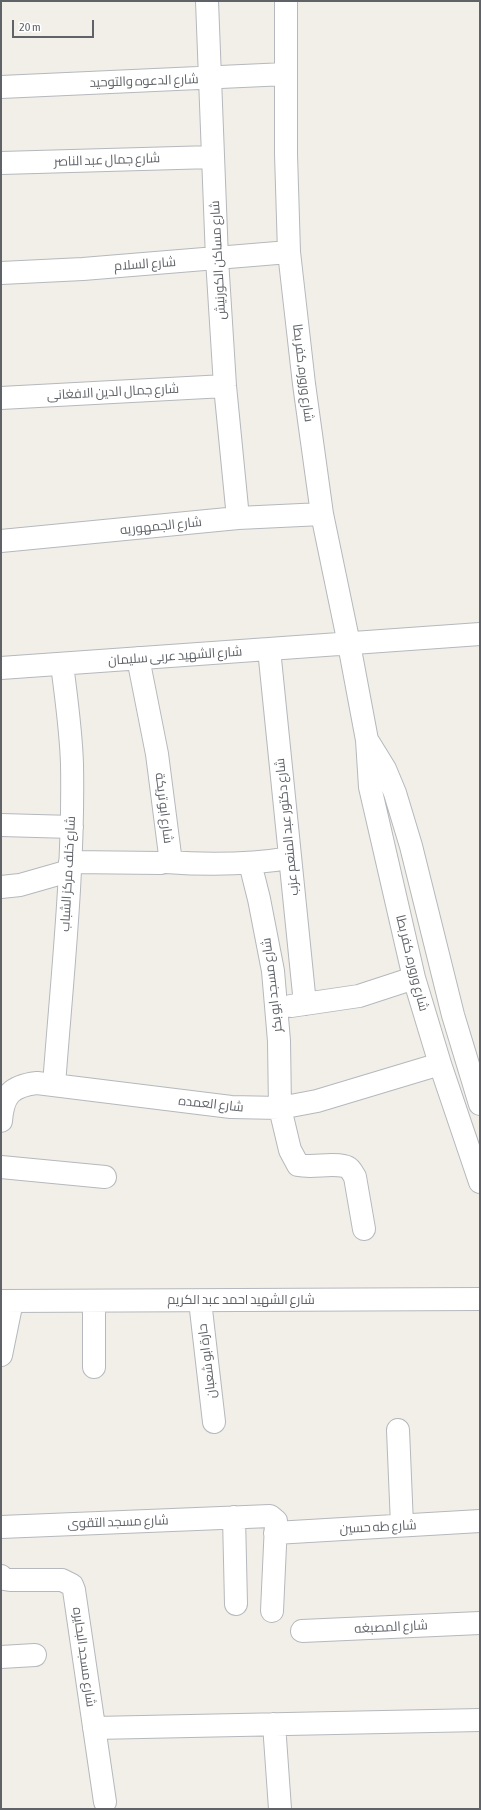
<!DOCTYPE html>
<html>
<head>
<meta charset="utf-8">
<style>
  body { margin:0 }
  #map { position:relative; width:481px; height:1810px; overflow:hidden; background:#f1efe8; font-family:"Asap Condensed",sans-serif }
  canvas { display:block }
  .frame { position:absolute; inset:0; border:2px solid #5f6368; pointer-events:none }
  .scale { position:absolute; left:12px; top:20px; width:82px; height:18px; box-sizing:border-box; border:2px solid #5f6368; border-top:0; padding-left:5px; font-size:12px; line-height:14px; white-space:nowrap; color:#5f6368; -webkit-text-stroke:3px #fff; paint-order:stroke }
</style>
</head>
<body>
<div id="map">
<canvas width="481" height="1810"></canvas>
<div class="frame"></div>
<div class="scale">20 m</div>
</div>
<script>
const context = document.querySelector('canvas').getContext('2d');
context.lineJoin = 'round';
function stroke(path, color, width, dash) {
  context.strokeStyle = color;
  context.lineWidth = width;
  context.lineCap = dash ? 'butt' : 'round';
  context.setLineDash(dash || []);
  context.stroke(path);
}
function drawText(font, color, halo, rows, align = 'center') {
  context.font = font + ' "Asap Condensed",Cairo,sans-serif';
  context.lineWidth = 3;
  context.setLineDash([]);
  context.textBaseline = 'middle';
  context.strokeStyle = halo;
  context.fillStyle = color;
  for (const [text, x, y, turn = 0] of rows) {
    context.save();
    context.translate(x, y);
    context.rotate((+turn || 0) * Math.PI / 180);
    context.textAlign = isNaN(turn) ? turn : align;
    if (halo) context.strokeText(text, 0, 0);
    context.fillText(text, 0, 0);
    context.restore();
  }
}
const minor = new Path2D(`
  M207 1 217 259 225 386 238 518
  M286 1V154L289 252 304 384 322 514 349 644 367 740 370 787 414 978 440 1064 480 1182
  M1 87 286 74
  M1 163 213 157
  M1 273 83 269 289 252
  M1 398 225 386
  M1 541 238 518 322 514
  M269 649 305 1004
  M1 668 480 634
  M369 743 385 769 395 793 411 846 453 1015 480 1104
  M1 825 72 827
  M70 862 161 863 168 859 170 855 157 754 138 658
  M166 862C207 865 248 865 290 858
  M250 863 259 899 273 971 279 1041 280 1108 290 1150 298 1165C313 1168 329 1163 344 1166 350 1167 352 1172 355 1177L364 1229
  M1 887 20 885 69 871
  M291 1006 359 996 414 978
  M54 1085C62 978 74 871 72 764 71 730 66 697 62 664
  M1 1121C3 1095 11 1086 37 1083L231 1107 280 1108 317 1101 440 1064
  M1 1167 105 1177
  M1 1301 480 1299
  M200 1301 214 1422
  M1 1355 12 1301
  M94 1367V1301
  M398 1430 402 1525
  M234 1517 236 1604
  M1 1527 270 1516 276 1521V1524L272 1611
  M275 1533 480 1521
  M1 1576 4 1579 10 1580H62L72 1585 74 1590 105 1802
  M302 1631 480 1623
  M1 1657 35 1655
  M274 1724 280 1809
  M94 1728 480 1720`);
const streetNames = [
  ["شارع الدعوه والتوحيد",144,81,-2],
  ["شارع جمال عبد الناصر",107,160,-2],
  ["شارع مساكن الكورنيش",218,260,-93],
  ["شارع السلام",145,264,-4],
  ["شارع وروره, كفر بطا",303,373,83],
  ["شارع جمال الدين الافغانى",113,392,-3],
  ["شارع الجمهوريه",161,526,-6],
  ["شارع الشهيد عربى سليمان",175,656,-4],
  ["شارع ابو تريكة",164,808,83],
  ["شارع دكتور عبد المنعم عزب",287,827,-96],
  ["شارع خلف مركز الشباب",68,874,-87],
  ["شارع وروره, كفر بطا",412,963,76],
  ["شارع مسجد ابو بكر",272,985,-97],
  ["شارع العمده",211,1104,6],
  ["شارع الشهيد احمد عبد الكريم",241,1300],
  ["حارة ابو شعبان",207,1361,-97],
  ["شارع مسجد التقوى",118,1522,-2],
  ["شارع طه حسين",378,1527,-3],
  ["شارع المصبغه",391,1627,-3],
  ["شارع مسجد البحايره",84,1657,82]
];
stroke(minor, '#b5b8bc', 24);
stroke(minor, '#fff', 22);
drawText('13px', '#5f6368', '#fff', streetNames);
</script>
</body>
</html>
